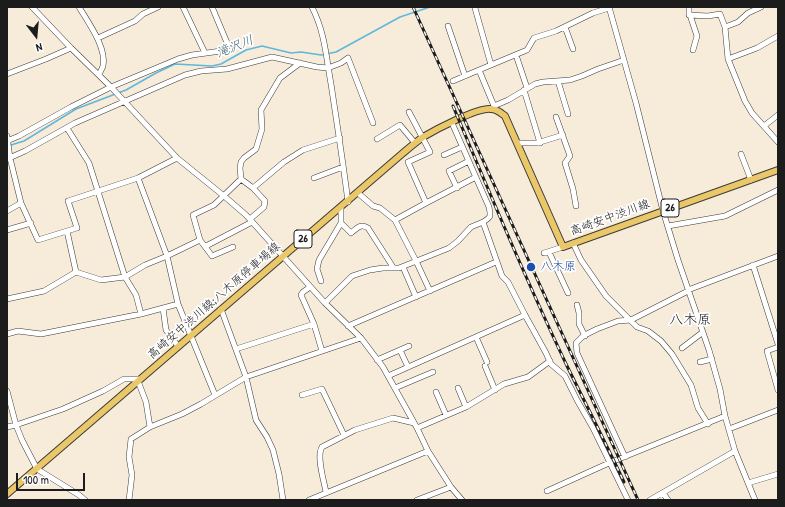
<!DOCTYPE html>
<html>
<head>
<meta charset="utf-8">
<style>
  body { margin:0 }
  #map { position:relative; width:785px; height:507px; overflow:hidden; background:#f7ebd9; font-family:"Patrick Hand",sans-serif }
  canvas { display:block }
  .frame { position:absolute; inset:0; border:8px solid #1c1c1c; pointer-events:none }
  .north { position:absolute; left:16px; top:16px; width:40px; height:40px; -webkit-text-stroke:3px #fff; paint-order:stroke; rotate:164deg; font-size:11px; font-weight:700; line-height:16px; text-align:center; color:#1c1c1c }
  .north::after { content:''; display:block; margin:auto; width:14px; height:18px; background:#1c1c1c; clip-path:polygon(50% 0,100% 100%,50% 72%,0 100%) }
  .scale { position:absolute; left:16px; top:473px; width:69px; height:18px; box-sizing:border-box; border:2px solid #1c1c1c; border-top:0; padding-left:5px; font-size:12px; line-height:14px; white-space:nowrap; color:#1c1c1c; -webkit-text-stroke:3px #fff; paint-order:stroke }
</style>
</head>
<body>
<div id="map">
<canvas width="785" height="507"></canvas>
<div class="frame"></div>
<div class="north">N</div>
<div class="scale">100 m</div>
</div>
<script>
const context = document.querySelector('canvas').getContext('2d');
context.lineJoin = 'round';
function stroke(path, color, width, dash) {
  context.strokeStyle = color;
  context.lineWidth = width;
  context.lineCap = dash ? 'butt' : 'round';
  context.setLineDash(dash || []);
  context.stroke(path);
}
function drawText(font, color, halo, rows, align = 'center') {
  context.font = font + ' "Patrick Hand","Klee One",sans-serif';
  context.lineWidth = 3.5;
  context.setLineDash([]);
  context.textBaseline = 'middle';
  context.strokeStyle = halo;
  context.fillStyle = color;
  for (const [text, x, y, turn = 0] of rows) {
    context.save();
    context.translate(x, y);
    context.rotate((+turn || 0) * Math.PI / 180);
    context.textAlign = isNaN(turn) ? turn : align;
    if (halo) context.strokeText(text, 0, 0);
    context.fillText(text, 0, 0);
    context.restore();
  }
}
const stream = new Path2D(`
  M11 145 24 141 76 109 126 90 156 73 175 64 212 66 221 64 246 50 262 46 291 53 301 52 321 55 336 52 400 17 430 7`);
const minor = new Path2D(`
  M32 7 71 48 111 87 177 158 224 196 246 215 325 303 361 338 383 367 417 428 428 451 451 487 462 500
  M79 7C88 22 107 48 103 66 102 69 100 72 99 75
  M183 7 205 53
  M312 7C325 33 326 56 331 84 337 123 343 162 348 202
  M609 7 636 103 663 211 678 260 709 350 720 389 725 416 735 451 755 500
  M689 7V15L708 16 720 14 725 27 728 59 745 101 752 113 778 142
  M475 8 491 65
  M690 15 697 36 693 50
  M448 26 465 76
  M565 27 573 49
  M725 27 738 22 748 13 761 7
  M98 38 135 21 143 14 158 7
  M516 55 527 88
  M728 59 757 48 778 36
  M7 74 46 59 71 48
  M453 81 479 70
  M558 81 568 114
  M524 90 540 143
  M494 106 479 70 527 50 534 38 556 31 593 13 609 8
  M494 108V106L508 100 535 84 543 82 570 80 582 76 598 69 624 60
  M409 112 430 152 408 162 426 203 476 177
  M556 117 570 156 565 163 573 189 576 206
  M452 123 489 207C491 217 491 217 483 222L502 276 508 282 525 315 546 353 551 364 565 376 577 400 593 428 628 500
  M764 126 778 115
  M67 128 89 163 118 255 125 277 136 295 141 314
  M7 136 10 158 21 203 38 240 67 231 76 272 101 280 125 277 145 265 167 256 200 240
  M377 139 400 125 415 143
  M7 141 19 136 71 107 111 87 178 59 192 55 221 51 226 49 228 45 212 7
  M517 143H537L563 135
  M741 154 751 180
  M444 155 462 147
  M7 159 25 151 75 123 185 75 201 71 227 69 272 57 317 67 328 68 341 63 348 58 373 123
  M138 178 167 256 178 304
  M314 178 343 167
  M241 179 253 188 284 162 303 150 340 138
  M457 188 449 171 469 161
  M358 193 373 206 380 208 395 220 416 261 430 291
  M341 207V223L351 233C357 228 361 223 368 228L393 267
  M7 211 21 203
  M250 219 264 207 265 201 253 188
  M395 220 426 203
  M668 226 725 216 778 190
  M7 230 31 223
  M67 231 77 228 68 201 138 178 177 158
  M573 243 581 260 606 296 637 327 648 331 661 341 672 354 691 385 698 408 708 424
  M206 246 252 222
  M233 247 212 256 200 240 193 215 214 205 241 179 240 168 241 162 244 158 256 149 262 129 261 110 280 78 300 63
  M549 252 568 293
  M544 253 563 247
  M753 265 778 344
  M403 267 416 297
  M321 281 317 269 319 260 341 223
  M310 287 303 292 301 295 314 324 322 351
  M688 290 778 256
  M7 299 44 291 76 272
  M325 303 352 276 370 270 383 268H399L449 248 458 241 471 227 483 222
  M577 305 579 313V324L585 336
  M163 308 166 330 178 346
  M221 309 246 377 256 420 267 437 273 450 279 474 283 500
  M348 326 496 262
  M7 334 18 331 41 334 141 314 178 304 215 395
  M476 337 487 362
  M778 347 767 351 778 390
  M682 348 703 332
  M236 349 314 324
  M400 350 408 367
  M377 360 409 346
  M700 362 712 359
  M485 366 495 390
  M388 376 525 315
  M395 388 433 372
  M458 388 466 407
  M7 391 16 425 22 440 37 469 79 495 85 500
  M436 392 446 415
  M302 395 322 389 344 435
  M7 427 16 425 63 409 103 391 124 379H138V381L146 402 150 427
  M417 428 466 407 504 384 528 377 550 361
  M729 429 778 410
  M625 457 577 353 576 343 583 336 597 329 618 321 631 320 688 291
  M748 483 778 474
  M547 491 609 463 725 416
  M326 492C324 481 316 456 322 447L355 430 393 418 414 423
  M663 493 668 500
  M129 500 132 475 129 457 131 439 150 427 182 414 201 404 246 377 361 338
  M309 500 428 451
  M417 500 451 487
  M650 500 735 451`);
const major = new Path2D(`
  M7 494 403 153C409 148 416 142 423 137 435 130 478 107 491 109 497 109 501 113 505 116L563 247 778 170`);
const rail = new Path2D(`
  M413 7 638 500
  M453 106C490 194 527 282 568 368 587 406 606 444 624 482`);
const markers = [
  [531,267,5,"#1a4fb4"]
];
const shields = [
  [670,208,18],
  [303,239,18]
];
const shieldNames = [
  ["26",670,208],
  ["26",303,239]
];
const streetNames = [
  ["高崎安中渋川線",610,218,-20],
  ["高崎安中渋川線;八木原停車場線",214,301,-41]
];
const transitNames = [
  ["八木原",540,267]
];
const waterNames = [
  ["滝沢川",235,47,-22]
];
const quarterNames = [
  ["八木原",690,320]
];
stroke(stream, '#5fb8dc', 1.5);
stroke(minor, '#3d3b38', 6);
stroke(major, '#3d3b38', 8);
stroke(minor, '#fff', 5);
stroke(major, '#eac769', 6);
stroke(rail, '#1c1c1c', 3);
stroke(rail, '#fff', 1.5, [4.5]);
for (const [x, y, r, color] of markers) {
  const dot = new Path2D();
  dot.arc(x, y, r, 0, 2 * Math.PI);
  context.fillStyle = color;
  context.fill(dot);
  stroke(dot, '#fff', 1.5);
}
for (const [x, y, w] of shields) {
  const box = new Path2D();
  box.roundRect(x - w / 2, y - 9, w, 18, 3);
  context.fillStyle = '#fff';
  context.fill(box);
  stroke(box, '#1c1c1c', 1);
}
drawText('bold 11px', '#1c1c1c', null, shieldNames);
drawText('12px', '#1c1c1c', '#fff', streetNames);
drawText('12px', '#164399', '#fff', transitNames, 'left');
drawText('italic 13px', '#3a6272', '#fff', waterNames);
drawText('14px', '#1c1c1c', '#fff', quarterNames);
</script>
</body>
</html>
